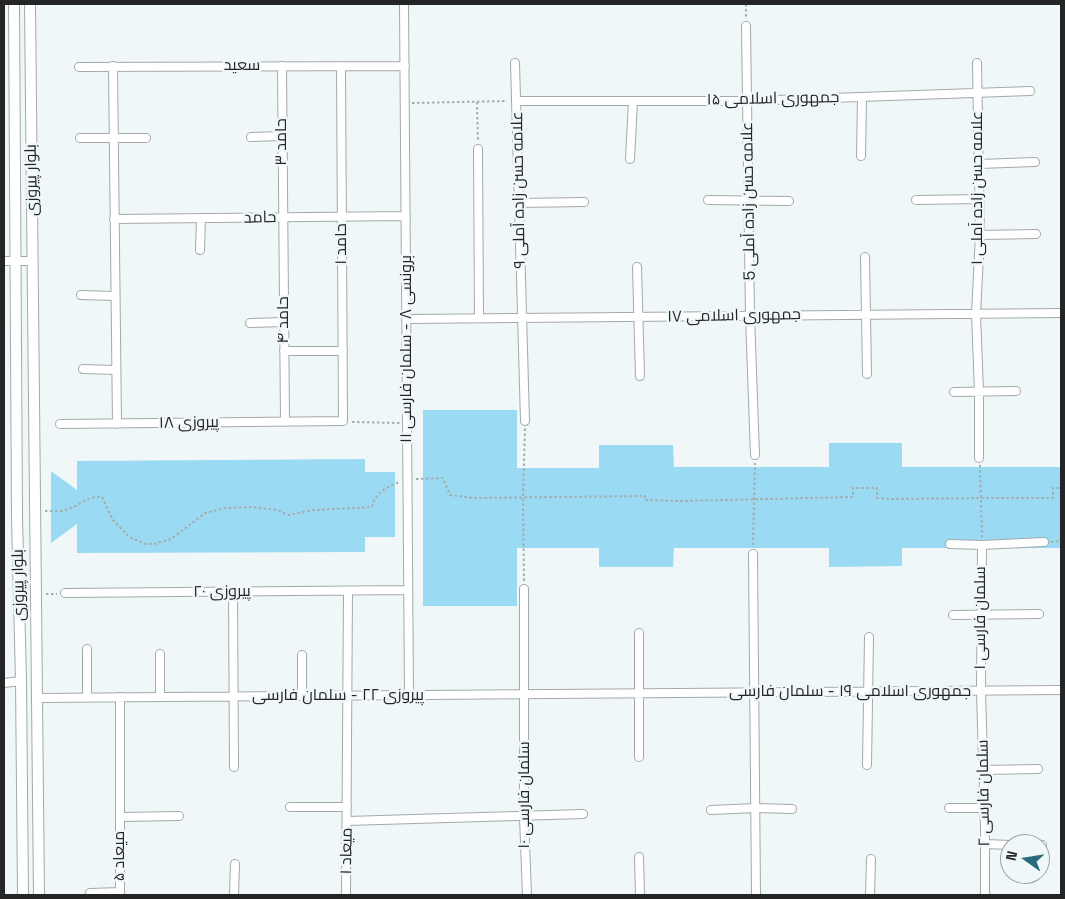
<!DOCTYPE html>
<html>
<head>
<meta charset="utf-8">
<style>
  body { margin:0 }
  #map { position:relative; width:1065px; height:899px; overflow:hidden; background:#f0f7f9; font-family:"Space Grotesk",sans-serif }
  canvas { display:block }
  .frame { position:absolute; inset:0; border:5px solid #232526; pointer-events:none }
  .north { position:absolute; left:1000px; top:834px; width:50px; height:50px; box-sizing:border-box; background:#f0f7f9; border:1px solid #9ea3a5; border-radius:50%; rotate:283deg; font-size:14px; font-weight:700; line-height:20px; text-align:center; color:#232526 }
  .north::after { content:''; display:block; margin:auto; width:18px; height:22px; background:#2b697f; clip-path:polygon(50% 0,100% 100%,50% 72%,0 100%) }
</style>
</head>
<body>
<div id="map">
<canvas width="1065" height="899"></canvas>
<div class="frame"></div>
<div class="north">N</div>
</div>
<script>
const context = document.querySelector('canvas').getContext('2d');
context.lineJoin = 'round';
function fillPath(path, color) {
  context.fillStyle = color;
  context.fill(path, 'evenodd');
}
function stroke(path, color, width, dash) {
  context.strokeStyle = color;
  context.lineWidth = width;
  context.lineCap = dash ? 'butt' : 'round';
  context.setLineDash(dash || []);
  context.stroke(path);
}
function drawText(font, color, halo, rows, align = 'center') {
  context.font = font + ' "Space Grotesk",Cairo,sans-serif';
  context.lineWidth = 5;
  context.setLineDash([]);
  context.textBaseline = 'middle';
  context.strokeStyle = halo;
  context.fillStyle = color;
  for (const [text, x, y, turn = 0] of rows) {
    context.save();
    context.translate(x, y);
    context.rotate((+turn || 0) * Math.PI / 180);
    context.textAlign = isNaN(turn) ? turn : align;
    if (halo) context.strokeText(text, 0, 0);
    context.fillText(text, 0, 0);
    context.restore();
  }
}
const green = new Path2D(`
  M423 410H517V468H599V445H673L674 467H829V443H902V467H1061V548H902V566L829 567V548H674L673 567H599V548H517V606H423Z
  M365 459V472H395V537H365V552L77 553V524L51 543V471L77 490V461Z`);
const path = new Path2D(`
  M746 4V19
  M477 102 478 142
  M412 103 507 101
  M352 422 400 423
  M980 465 982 538
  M416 479 443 478 450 495 473 498 645 496V500L681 501 853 497V488H877V498L890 499 981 498H1053V488H1061
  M45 511C51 511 59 512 65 510 80 506 86 496 102 497L113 520 129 537 146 544H154L171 539 205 513 225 508 252 507 277 510 289 515 313 510 372 507C375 493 387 487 399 482
  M1051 542 1061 541
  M753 545 755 463
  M524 581 523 498 525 428
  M46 594H57`);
const minor = new Path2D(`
  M404 4 409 695
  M746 26 750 316 755 455
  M515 63 525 421
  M977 63 980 235 976 314 979 392V458
  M113 66 117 424
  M282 66 285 422
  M79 67 405 66
  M516 101H747L1030 91
  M251 137 282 136
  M80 138H146
  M478 149 479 318
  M861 156 862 97
  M630 159 633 101
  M979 164 1035 162
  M708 200 789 201
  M916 200 980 199
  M519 203 584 202
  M114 219 406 216
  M980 235 1036 234
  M200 250 201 218
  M865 257 867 374
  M4 261H33
  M637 267 640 376
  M81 295 115 296
  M407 319 1061 313
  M250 323 284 322
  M284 351H343
  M83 369 116 370
  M954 392 1016 391
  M60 424 343 421 341 66
  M950 544 982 545 1044 542
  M982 545 981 691 985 829V895
  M753 554 756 895
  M524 589V817L527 895
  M233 592 234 767
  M65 593 408 590
  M953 615 1039 614
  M160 654V697
  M302 655V696
  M4 683 21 681
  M38 698 1061 690
  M87 698V649
  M639 757V633
  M867 765 869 637
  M983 770 1038 769
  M290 807H347
  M949 808H985
  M711 810 756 808 792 809
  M120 817 179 816
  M347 821 583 814
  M985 844 1010 845
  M1040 845H1042
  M639 857 640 895
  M90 893 120 892
  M120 895V697
  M234 895 235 864
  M346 895 348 591
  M870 895 871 859`);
const tertiary = new Path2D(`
  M14 4 17 517 21 681 23 895
  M30 4 39 895`);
const streetNames = [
  ["سعید",242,66],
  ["جمهوری اسلامی ۱۵",773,99,-1],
  ["حامد ۳",282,142,-90],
  ["بلوار پیروزی",32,180,-91],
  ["علامه حسن زاده آملی ۱",978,188,-90],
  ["علامه حسن زاده آملی ۹",519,190,-91],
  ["علامه حسن زاده آملی 5",749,201,-91],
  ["حامد",260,218,-1],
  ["حامد ۱",342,244,-90],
  ["جمهوری اسلامی ۱۷",734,316,-1],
  ["حامد ۴",284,320,-90],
  ["برونسی ۸ - سلمان فارسی ۱۱",407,349,-90],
  ["پیروزی ۱۸",189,423,-1],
  ["بلوار پیروزی",19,585,-91],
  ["پیروزی ۲۰",222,592,-1],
  ["سلمان فارسی ۱",981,618,-90],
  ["جمهوری اسلامی ۱۹ - سلمان فارسی",850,692],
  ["پیروزی ۲۲ - سلمان فارسی",338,696],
  ["سلمان فارسی ۲",984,793,-91],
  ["سلمان فارسی ۱۰",525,795,-90],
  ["میعاد ۱",347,851,-89],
  ["میعاد ۵",120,856,-90]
];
fillPath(green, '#9adaf3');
stroke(minor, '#a3a9ab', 10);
stroke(tertiary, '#a3a9ab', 12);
stroke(path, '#a6abad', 2, [2.5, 2.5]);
stroke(minor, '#fff', 8);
stroke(tertiary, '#fff', 10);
drawText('16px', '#232526', '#f0f7f9', streetNames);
</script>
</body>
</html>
